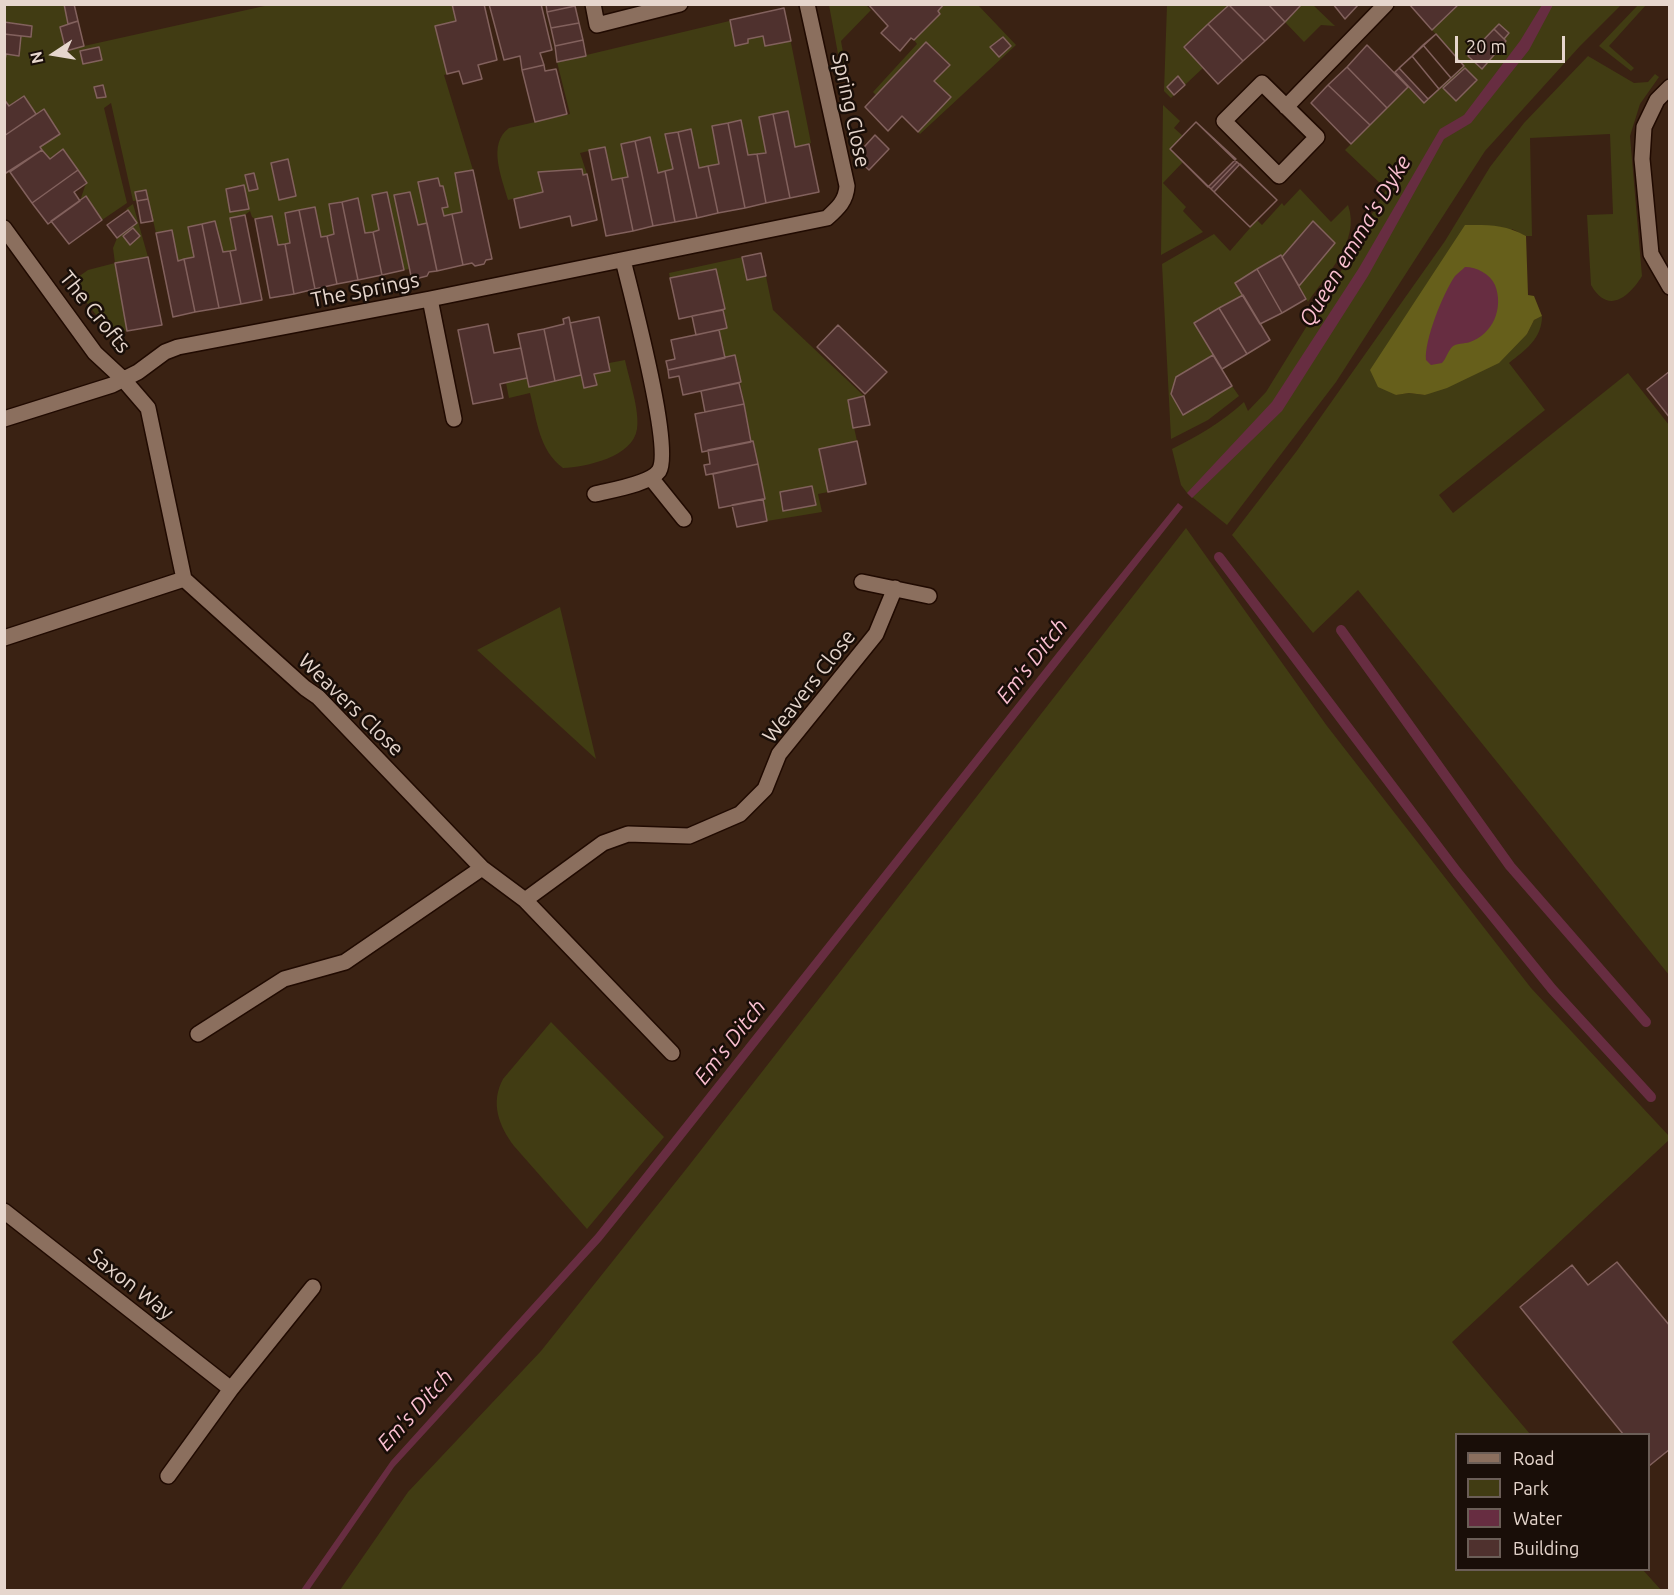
<!DOCTYPE html>
<html>
<head>
<meta charset="utf-8">
<style>
  body { margin:0 }
  #map { position:relative; width:1674px; height:1595px; overflow:hidden; background:#3a2213; font-family:Ubuntu,sans-serif }
  canvas { display:block }
  .frame { position:absolute; inset:0; border:6px solid #e6d6cd; pointer-events:none }
  .legend { position:absolute; left:1455px; top:1433px; width:195px; height:138px; box-sizing:border-box; background:#190e08; border:2px solid #6b5e57; margin:0; padding:8px 10px; list-style:none; font-size:18px; color:#e6d6cd }
  .legend li { display:flex; align-items:center; gap:12px; height:30px }
  .legend b { width:30px; border:2px solid #6b5e57 }
  .north { position:absolute; left:24px; top:24px; width:60px; height:60px; -webkit-text-stroke:4px #190e08; paint-order:stroke; rotate:258deg; font-size:16px; font-weight:700; line-height:24px; text-align:center; color:#e6d6cd }
  .north::after { content:''; display:block; margin:auto; width:21px; height:27px; background:#e6d6cd; clip-path:polygon(50% 0,100% 100%,50% 72%,0 100%) }
  .scale { position:absolute; left:1455px; top:36px; width:110px; height:27px; box-sizing:border-box; border:3px solid #e6d6cd; border-top:0; padding-left:8px; font-size:18px; line-height:21px; white-space:nowrap; color:#e6d6cd; -webkit-text-stroke:4px #190e08; paint-order:stroke }
</style>
</head>
<body>
<div id="map">
<canvas width="1674" height="1595"></canvas>
<div class="frame"></div>
<ul class="legend">
<li><b style="height:8px;background:#8b6f5e"></b>Road</li>
<li><b style="height:16px;background:#413c13"></b>Park</li>
<li><b style="height:16px;background:#672d41"></b>Water</li>
<li><b style="height:16px;background:#4f312e"></b>Building</li>
</ul>
<div class="north">N</div>
<div class="scale">20 m</div>
</div>
<script>
const context = document.querySelector('canvas').getContext('2d');
context.lineJoin = 'round';
function fillPath(path, color) {
  context.fillStyle = color;
  context.fill(path, 'evenodd');
}
function stroke(path, color, width, dash) {
  context.strokeStyle = color;
  context.lineWidth = width;
  context.lineCap = dash ? 'butt' : 'round';
  context.setLineDash(dash || []);
  context.stroke(path);
}
function drawText(font, color, halo, rows, align = 'center') {
  context.font = font + ' Ubuntu,sans-serif';
  context.lineWidth = 5;
  context.setLineDash([]);
  context.textBaseline = 'middle';
  context.strokeStyle = halo;
  context.fillStyle = color;
  for (const [text, x, y, turn = 0] of rows) {
    context.save();
    context.translate(x, y);
    context.rotate((+turn || 0) * Math.PI / 180);
    context.textAlign = isNaN(turn) ? turn : align;
    if (halo) context.strokeText(text, 0, 0);
    context.fillText(text, 0, 0);
    context.restore();
  }
}
const green = new Path2D(`
  M5 5H64L68 24 78 21 84 46 269 5H452L456 21 436 26 447 74 444 75 473 170 455 174 462 212 444 216 442 208 448 206 443 186H440L438 178 418 182 427 223 418 225 410 192 394 195 409 269 404 270 387 192 372 195 379 230 365 233 357 198 329 204 334 234 321 237 315 207 285 213 290 243 278 245 272 216 255 219 252 217 250 211 245 215 230 218 236 250 223 252 215 221 194 257 178 261 172 230 156 233 148 199 133 201 111 103 104 108 127 203 102 220 87 197 80 201 86 183 64 150 50 159 40 147 60 134 44 110 36 114 24 96 9 106 5 99 6 54 19 55 21 36 31 37 32 26 5 22Z
  M829 5H866L871 10 841 41 848 80 843 81Z
  M944 5H978L1016 45 920 134 918 132 951 97 934 81 950 64 926 42 876 95 873 92 917 44 914 40 940 14 938 11Z
  M1167 5H1229L1184 47 1203 68 1171 98 1164 91Z
  M1302 5H1313L1335 26 1321 25 1304 42 1285 22Z
  M1459 5H1621L1580 46 1485 151 1336 382 1227 525 1187 493 1181 485 1172 449C1198 436 1222 422 1244 402L1248 411 1266 392 1352 253 1364 227 1404 160 1382 185 1345 150 1408 87 1424 103 1464 66 1432 30Z
  M1638 5H1646L1609 46 1634 68 1631 71 1599 46Z
  M784 8 811 143 795 147 787 111 759 117 766 153 748 155 741 120 713 126 719 164 699 168 691 129 666 135 673 169 658 173 650 137 622 144 628 177 612 180 605 147 580 153 587 174 583 175 582 169 538 172 543 192 508 200C502 178 487 144 509 128L570 114 557 62Z
  M1588 56 1634 83 1648 82 1655 74 1659 77 1640 104 1630 136 1642 276C1629 297 1608 315 1591 285L1587 215 1613 214 1610 134 1530 138 1532 236H1526L1512 229 1395 395 1409 393 1425 395 1527 334 1534 320 1542 316C1542 339 1525 350 1509 363L1545 410 1439 495 1453 513 1628 373 1669 425V975L1358 590 1313 633 1232 535 1296 452 1445 241 1490 167 1524 123Z
  M1163 105 1180 121 1174 128 1183 136 1170 149 1183 162 1163 183 1186 207 1183 211 1203 232 1161 255Z
  M1300 189 1331 222 1348 205C1361 241 1326 275 1308 302L1299 286 1335 243 1313 221 1282 257 1280 256 1235 283 1243 295 1194 323 1213 355 1176 377 1171 394 1183 415 1232 386 1239 396 1208 420 1171 439 1162 264 1214 234 1230 251 1257 220 1262 225 1282 203 1284 206Z
  M133 204 148 257 115 264 127 331 117 332 106 328 71 282 88 270 115 263 113 248 128 211 126 209Z
  M761 253 773 310 864 396 848 400 857 441 819 449 828 492 818 494 822 512 767 521 735 356 725 358 719 330 727 328 716 269 670 278 669 273ZM812 486 815 505 783 511 780 492Z
  M625 360C629 379 640 411 637 429 633 457 586 467 563 468 539 450 537 421 530 393L509 398 506 383 527 378 529 387 581 375 584 387 596 385 594 374 610 371 609 363Z
  M1186 528 1327 726 1531 988 1669 1136V1140L1452 1342 1530 1434H1456V1570H1643L1661 1590H340L408 1492 541 1351 687 1168Z
  M560 607 596 759 477 650Z
  M551 1022 664 1137 587 1229 514 1146C499 1126 490 1103 503 1079Z`);
const forest = new Path2D(`
  M1465 225C1489 225 1504 224 1526 236L1528 295 1534 296 1542 316 1534 320 1527 334 1499 363 1447 388 1425 395 1409 393 1396 395 1378 387 1370 370Z`);
const water = new Path2D(`
  M1542 5H1553L1529 50 1471 123 1444 139 1368 276 1282 411 1192 498 1187 493 1272 402 1359 268 1440 129 1464 115 1520 41Z
  M1465 267C1477 267 1490 274 1495 285 1504 308 1493 334 1470 342 1464 344 1456 343 1452 347 1448 351 1446 359 1442 363L1431 365 1426 360C1424 341 1443 293 1455 276 1458 273 1462 270 1465 267Z
  M1178 503 1183 507 675 1149 601 1241 394 1467 309 1590H301L391 1461 596 1234 1068 639Z`);
const stream = new Path2D(`
  M1219 557 1457 872 1552 989 1651 1097
  M1341 630 1510 866 1646 1022`);
const building = new Path2D(`
  M64 4H74L78 21 68 24Z
  M452 4H484L497 60 478 65 482 79 463 84 459 71 447 74 435 26 456 21Z
  M489 4H541L552 50 540 53 544 65 522 70 520 56 504 60Z
  M546 4H575V6L547 12Z
  M868 4H944L938 11 940 14 914 40 911 38 900 51 881 33 888 26Z
  M1268 4 1285 22 1265 41 1229 5Z
  M1268 4H1302L1285 22Z
  M1333 4H1359L1345 19Z
  M1409 4H1459L1432 30Z
  M1229 5 1265 41 1243 61 1208 24Z
  M575 6 579 23 551 28 547 12Z
  M784 8 791 41 765 46 763 36 748 39V43L735 46 730 20Z
  M78 21 84 46 66 51 60 27Z
  M4 22 32 26 31 37 4 34Z
  M579 23 583 40 555 46 551 28Z
  M1208 24 1243 61 1218 84 1184 47Z
  M1499 24 1509 33 1504 39 1494 29Z
  M1494 29 1506 41 1482 69 1468 56Z
  M4 34 21 36 19 56 6 54 4 65Z
  M1436 34 1464 66 1451 78 1423 45Z
  M1436 34 1464 66 1424 103 1395 72Z
  M1003 37 1011 46 999 57 990 47Z
  M583 40 586 56 557 62 555 46Z
  M926 42 950 65 934 81 951 97 918 132 902 116 888 131 865 107Z
  M1367 45 1408 87 1387 108 1347 67Z
  M1423 45 1451 78 1439 89 1412 56Z
  M99 47 102 60 83 64 80 51Z
  M1412 56 1439 89 1428 99 1399 68Z
  M544 65 545 71 556 69 567 114 535 122 522 70Z
  M1347 67 1387 108 1370 125 1328 85Z
  M1465 68 1477 80 1456 101 1443 88Z
  M1178 76 1185 85 1174 95 1167 87Z
  M103 85 106 97 97 98 94 87Z
  M1328 85 1370 125 1351 144 1311 103Z
  M24 96 36 114 4 136V99L9 106Z
  M44 109 60 134 40 147 42 150 6 173 4 170V136Z
  M788 111 795 147 809 144 819 192 790 198 773 114Z
  M773 114 790 198 766 203 757 154 766 153 759 117Z
  M741 120 748 155 757 154 766 203 745 208 728 123Z
  M1196 122 1236 159 1208 187 1170 149Z
  M1196 122 1237 162 1211 189 1170 149Z
  M728 123 745 208 718 213 708 166 719 164 712 126Z
  M691 129 699 168 708 166 718 213 697 218 678 132Z
  M678 132 697 218 675 222 665 171 673 169 665 134Z
  M875 135 889 149 869 170 855 157Z
  M650 137 658 173 665 171 675 222 653 226 635 141Z
  M635 141 653 226 633 231 622 178 628 177 621 144Z
  M605 147 612 180 622 178 633 231 606 236 589 150Z
  M63 149 78 170 32 203 10 172 42 150 50 159Z
  M288 159 296 196 279 200 271 163Z
  M1237 162 1277 200 1250 227 1211 189Z
  M1240 164 1277 200 1250 227 1214 192Z
  M582 169 583 175 587 174 597 220 572 226 570 216 520 228 514 199 543 192 538 172Z
  M78 170 87 183 74 192 80 201 48 224 32 203Z
  M473 170 492 259 486 260 484 264 475 266 472 263 463 265 452 214 462 212 455 173Z
  M254 173 258 189 249 191 245 175Z
  M438 178 440 186H443L448 207 442 208 444 216 452 214 463 265 437 271 418 182Z
  M244 185 249 209 230 212 226 189Z
  M146 190 148 199 137 201 135 192Z
  M387 192 404 270 382 275 373 232 379 230 372 195Z
  M410 192 418 225 427 223 437 271 429 272 427 276 419 278 416 275 411 276 394 195Z
  M86 196 102 220 69 244 51 221Z
  M358 198 365 233 373 232 382 275 358 280 342 202Z
  M148 199 153 221 141 223 137 201Z
  M342 202 358 280 337 284 327 236 334 234 329 204Z
  M315 207 321 237 327 236 337 284 315 289 299 210Z
  M128 210 137 223 117 238 107 225Z
  M299 210 315 289 294 294 285 244 290 243 285 213Z
  M245 215 262 300 241 304 230 251 236 250 230 218Z
  M272 216 278 245 285 244 294 294 270 298 255 219Z
  M215 221 223 252 230 251 241 304 219 308 202 224Z
  M1313 221 1335 243 1299 286 1282 257Z
  M202 224 219 308 195 312 184 259 194 257 188 227Z
  M133 228 140 236 130 245 123 236Z
  M172 230 178 261 184 259 195 312 173 317 156 233Z
  M761 253 766 276 747 280 742 257Z
  M1281 255 1306 299 1282 313 1257 269Z
  M148 257 162 325 127 331 115 263Z
  M716 269 725 309 679 319 670 278Z
  M1257 269 1282 313 1260 324 1235 283Z
  M1243 295 1270 340 1247 354 1219 308Z
  M1219 308 1247 354 1222 369 1194 323Z
  M723 310 727 328 696 335 692 316Z
  M569 317 581 375 555 381 544 329 564 324 563 319Z
  M599 317 610 371 594 374 597 385 584 388 570 323Z
  M488 324 494 353 521 348 527 378 500 384 503 398 473 404 458 330Z
  M838 325 887 372 865 394 817 347Z
  M544 329 555 381 529 387 518 334Z
  M719 330 725 358 668 370 666 361 675 359 671 340Z
  M735 355 741 382 683 395 679 376 669 378 668 370Z
  M1213 355 1232 386 1183 415 1171 394 1176 377Z
  M1670 371V418L1647 389Z
  M739 383 744 404 705 412 701 391Z
  M864 396 870 425 853 428 848 400Z
  M744 404 751 442 702 452 695 414Z
  M753 441 758 464 706 475 704 465 710 464 708 450Z
  M857 441 866 484 828 492 819 449Z
  M758 464 765 499 719 508 713 474Z
  M812 486 816 505 783 511 780 492Z
  M763 499 767 521 737 527 732 505Z
  M1617 1262 1670 1326V1449L1649 1466 1648 1434H1623L1520 1307 1572 1265 1588 1285Z`);
const minor = new Path2D(`
  M593 4 597 25 680 4
  M1262 83 1317 137 1279 176 1224 121Z
  M1670 87 1657 100 1644 127 1642 159 1651 254 1670 287
  M1286 107 1386 4
  M4 228 95 353 123 379 148 408 184 579 305 688 318 697 482 868 525 900 672 1053
  M430 299 454 419
  M4 419 112 385 138 372 165 352 178 347 430 299 827 218C838 208 846 201 847 186L807 4
  M651 478 684 519
  M595 494C611 490 650 484 659 471 673 449 631 293 623 260
  M862 582 929 596
  M4 638 184 579
  M525 900 603 843 628 834 689 836 740 814 765 789 779 754 876 634 895 588
  M198 1034 284 979 345 962 482 868
  M4 1211 231 1389
  M168 1476 231 1389 313 1287`);
const streetNames = [
  ["Spring Close",851,110,78],
  ["The Springs",365,290,-11],
  ["The Crofts",95,312,51],
  ["Weavers Close",809,686,-52],
  ["Weavers Close",351,705,44],
  ["Saxon Way",131,1284,38]
];
const waterNames = [
  ["Queen emma's Dyke",1355,241,-59],
  ["Em's Ditch",1032,661,-52],
  ["Em's Ditch",730,1042,-52],
  ["Em's Ditch",415,1410,-48]
];
fillPath(green, '#413c13');
fillPath(forest, '#665f1b');
fillPath(water, '#672d41');
stroke(stream, '#672d41', 10);
fillPath(building, '#4f312e');
stroke(building, '#82615d', 1.5);
stroke(minor, '#200a01', 18);
stroke(minor, '#8b6f5e', 15);
drawText('21px', '#e6d6cd', '#190e08', streetNames);
drawText('italic 22px', '#fabfd0', '#190e08', waterNames);
</script>
</body>
</html>
